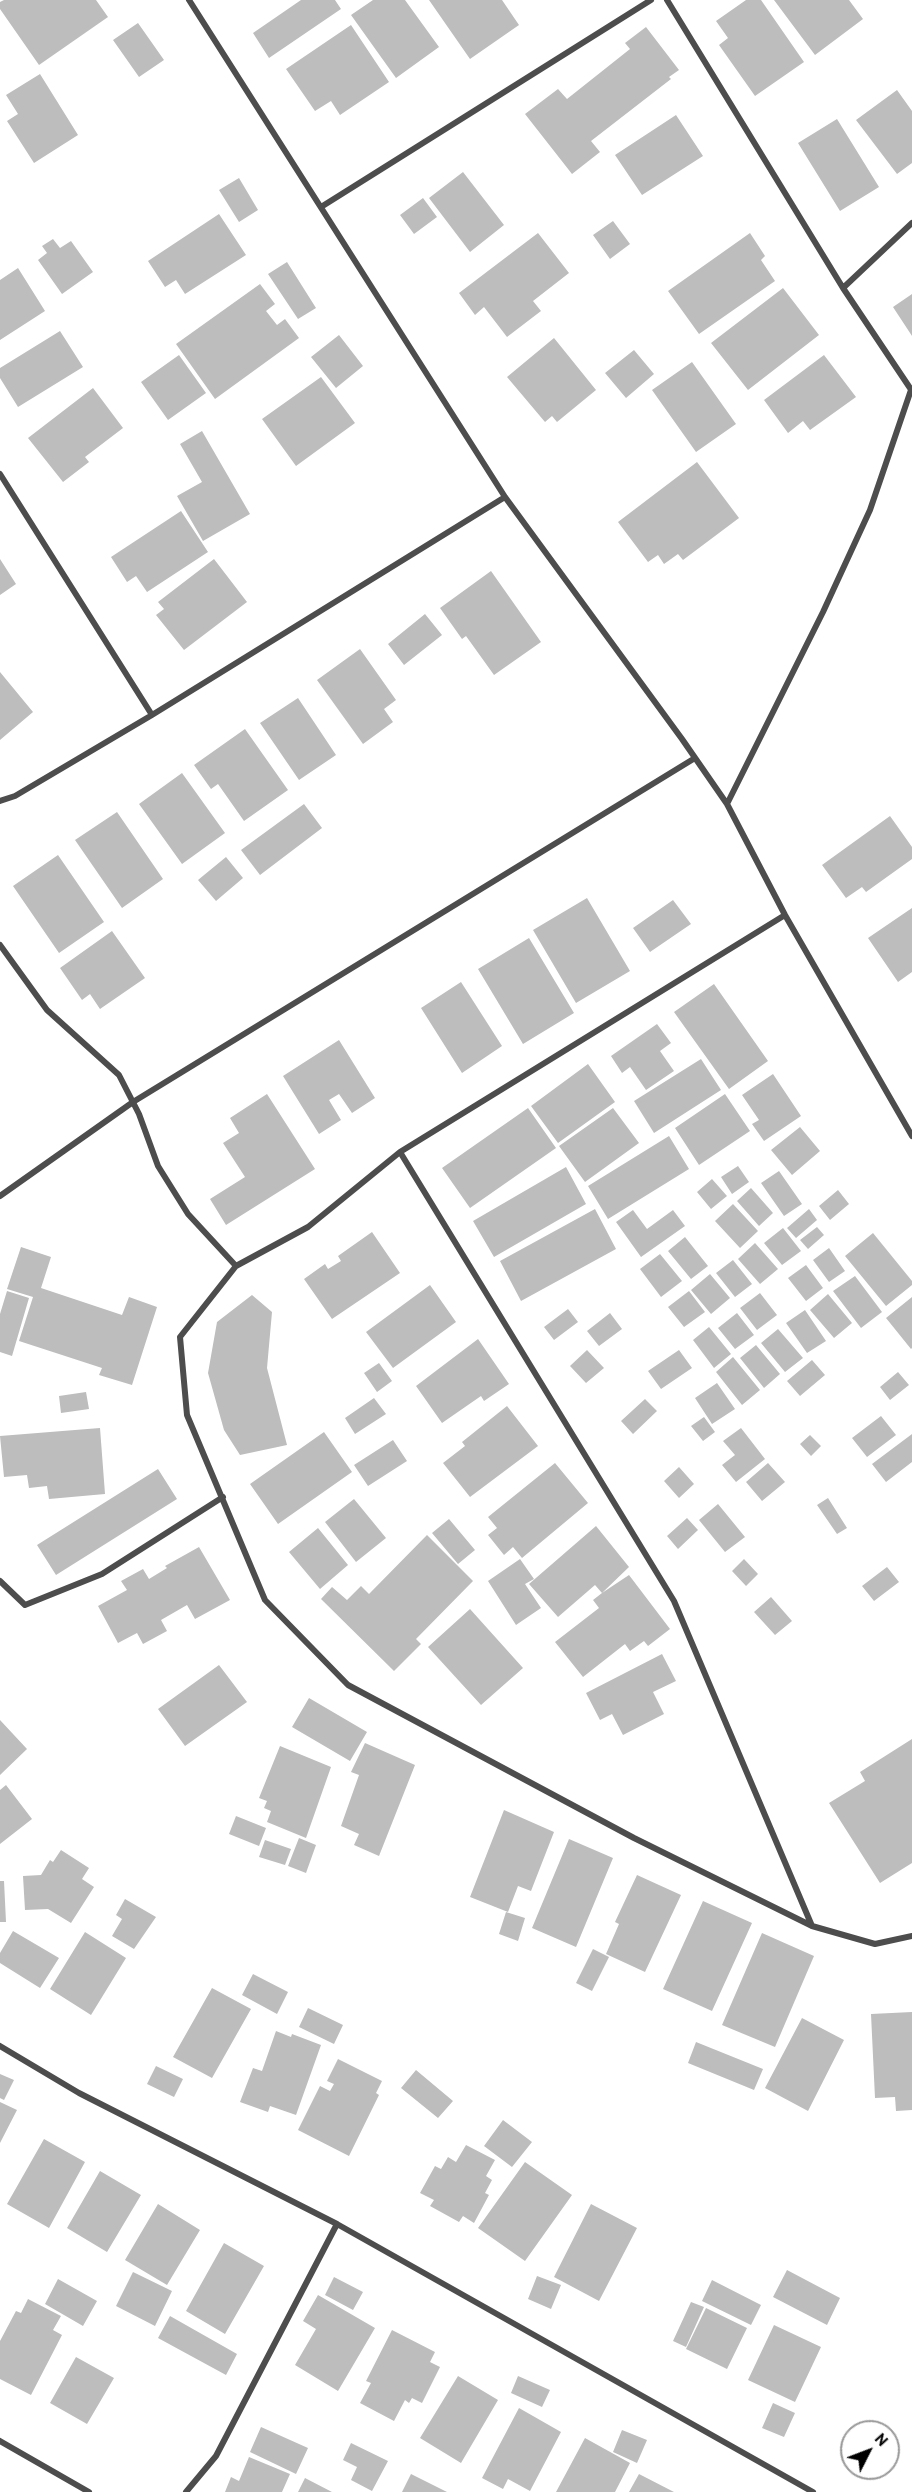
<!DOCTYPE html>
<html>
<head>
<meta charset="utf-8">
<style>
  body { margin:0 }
  #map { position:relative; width:912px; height:2492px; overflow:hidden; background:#fff; font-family:"PT Sans",sans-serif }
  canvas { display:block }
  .north { position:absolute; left:840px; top:2420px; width:60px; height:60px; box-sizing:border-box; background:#fff; border:2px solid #999; border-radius:50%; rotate:48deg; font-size:16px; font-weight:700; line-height:24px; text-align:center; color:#000 }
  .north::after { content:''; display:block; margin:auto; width:21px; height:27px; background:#000; clip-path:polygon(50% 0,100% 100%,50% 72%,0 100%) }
</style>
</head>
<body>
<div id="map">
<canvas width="912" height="2492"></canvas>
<div class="north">N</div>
</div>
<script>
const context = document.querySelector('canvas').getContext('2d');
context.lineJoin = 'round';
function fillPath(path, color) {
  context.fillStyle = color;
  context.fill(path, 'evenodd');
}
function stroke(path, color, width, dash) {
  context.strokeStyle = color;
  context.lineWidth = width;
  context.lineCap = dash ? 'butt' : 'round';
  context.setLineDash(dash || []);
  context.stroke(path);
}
const building = new Path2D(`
  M4 0H96L108 17 39 65 0 9V2Z
  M301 0H335L341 9 269 58 253 33Z
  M373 0H405L439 47 396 78 351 15Z
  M429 0H502L519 25 470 59Z
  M746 0H761L804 62 755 96 719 45 728 38 716 21Z
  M774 0H849L863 19 815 55Z
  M138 23 164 60 139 77 113 40Z
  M351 25 389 82 340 115 331 101 315 111 286 69Z
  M646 27 679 70 669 77 671 79 591 141 600 152 572 174 525 114 558 89 567 99 630 49 625 43Z
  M40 74 78 135 34 163 7 121 18 114 6 95Z
  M897 90 912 111V163L897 174 856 120Z
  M676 115 703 156 642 195 615 155Z
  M837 119 879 187 840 211 798 143Z
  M463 172 504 225 470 252 429 198Z
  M239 178 258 210 239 222 219 190Z
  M423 198 437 217 414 234 400 215Z
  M219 214 246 255 185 294 176 280 165 287 148 261Z
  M613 221 630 244 610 259 593 235Z
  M538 233 569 273 533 301 541 311 507 337 484 307 475 315 459 293Z
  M750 233 765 256 761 260 775 281 699 334 668 291Z
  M53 239 60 248 71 241 93 272 62 294 38 260 47 253 42 246Z
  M287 262 316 308 298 319 268 274Z
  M18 268 45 311 0 340V280Z
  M260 284 275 304 266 311 277 325 285 319 299 338 215 399 176 344Z
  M783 288 819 335 748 390 711 343Z
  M912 294V336L893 307Z
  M60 331 83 367 18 407 0 378V368Z
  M339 335 363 366 336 388 311 357Z
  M554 338 596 390 557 422 552 416 545 422 507 377Z
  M634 350 654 374 626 398 605 373Z
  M179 355 206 393 168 420 141 382Z
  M824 355 856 397 810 430 803 421 788 433 764 400Z
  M692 362 736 424 696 452 652 390Z
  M321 377 355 423 296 466 262 419Z
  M93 388 123 428 85 457 89 462 63 482 28 438Z
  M202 431 250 514 203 541 177 496 202 482 180 444Z
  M697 462 739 518 683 560 678 554 664 564 658 555 648 562 618 522Z
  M181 511 208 552 147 592 136 576 127 582 111 557Z
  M0 559 16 584 0 595Z
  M214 559 247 602 184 650 156 615 164 609 158 602Z
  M491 571 541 642 494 675 466 636 462 639 440 608Z
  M425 614 442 635 404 665 388 644Z
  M360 649 396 700 384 709 393 722 363 744 317 680Z
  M0 672 33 712 0 740Z
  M298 698 336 755 299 780 260 723Z
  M245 729 288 790 244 821 218 784 211 789 194 765Z
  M182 773 225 833 182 864 139 804Z
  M304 804 322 828 260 875 241 850Z
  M117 812 163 879 122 908 75 840Z
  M890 816 912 847V859L866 892 862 887 846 898 822 865Z
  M58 855 104 922 59 953 13 886Z
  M226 857 243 878 216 901 198 880Z
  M587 898 630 971 576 1003 533 930Z
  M673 900 691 924 650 952 633 928Z
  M912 908V972L898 982 868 938Z
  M112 931 145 978 100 1009 90 994 82 1000 60 968Z
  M529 938 574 1013 523 1044 478 969Z
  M461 982 502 1046 462 1073 421 1008Z
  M714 984 768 1061 729 1089 674 1012Z
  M657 1024 671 1043 660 1051 674 1071 646 1090 630 1067 622 1073 611 1056Z
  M339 1040 375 1098 352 1113 339 1094 329 1100 341 1120 319 1134 283 1076Z
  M701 1059 721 1090 654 1133 634 1101Z
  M588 1064 615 1102 558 1143 531 1106Z
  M773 1074 801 1116 764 1141 752 1124 759 1120 742 1095Z
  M267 1094 315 1169 226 1225 210 1199 245 1177 223 1143 239 1133 230 1118Z
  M725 1094 750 1131 699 1165 675 1128Z
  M528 1108 556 1148 470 1208 442 1168Z
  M613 1108 639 1143 585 1182 559 1146Z
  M800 1127 820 1151 792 1175 771 1150Z
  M669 1136 689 1169 608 1219 588 1186Z
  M738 1166 749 1182 732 1194 721 1177Z
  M566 1167 586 1204 494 1257 473 1221Z
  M779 1171 802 1204 784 1216 761 1183Z
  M712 1179 727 1196 711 1209 697 1192Z
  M751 1188 773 1213 759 1226 737 1201Z
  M838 1190 849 1204 830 1220 819 1206Z
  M733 1204 758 1231 740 1248 715 1221Z
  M595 1209 616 1249 521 1301 500 1261Z
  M809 1209 817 1220 796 1238 787 1228Z
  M633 1210 647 1229 673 1210 685 1226 641 1257 616 1222Z
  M817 1227 824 1235 808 1249 800 1240Z
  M783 1228 801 1251 782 1265 764 1243Z
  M372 1232 400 1273 332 1319 304 1279 325 1264 328 1269 341 1261 338 1256Z
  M873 1233 912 1281V1285L886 1306 845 1256Z
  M685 1237 708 1266 691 1279 668 1251Z
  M755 1243 778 1269 760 1284 738 1259Z
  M21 1247 51 1257 41 1288 122 1315 129 1297 157 1307 132 1385 99 1375 102 1368 19 1341 33 1297 7 1289Z
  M829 1248 845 1271 829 1282 813 1260Z
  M660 1254 682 1281 661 1297 640 1269Z
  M733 1260 752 1284 735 1297 716 1273Z
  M806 1265 823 1288 806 1301 788 1278Z
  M710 1274 730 1298 711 1314 691 1290Z
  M855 1276 882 1312 861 1328 833 1291Z
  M430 1285 456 1322 393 1368 366 1332Z
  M7 1291 29 1298 12 1356 0 1352V1314Z
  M689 1291 705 1312 684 1327 668 1307Z
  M760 1293 777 1315 757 1330 740 1308Z
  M828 1294 852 1323 834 1338 810 1310Z
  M252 1295 272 1312 267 1368 287 1445 240 1455 224 1430 208 1373 217 1322Z
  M912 1297V1348L911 1349 886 1318Z
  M568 1309 578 1322 554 1340 544 1327Z
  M805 1310 826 1341 807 1353 786 1323Z
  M610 1313 622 1329 599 1346 587 1331Z
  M737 1313 754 1335 735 1349 718 1328Z
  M709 1327 731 1354 714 1368 693 1340Z
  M778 1329 803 1358 785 1372 761 1343Z
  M478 1339 509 1384 484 1401 481 1396 442 1423 416 1386Z
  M756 1345 780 1374 764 1388 740 1358Z
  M587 1350 604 1368 586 1383 570 1366Z
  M679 1350 692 1368 661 1389 648 1371Z
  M733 1357 760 1390 742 1405 716 1372Z
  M812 1360 825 1375 800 1396 787 1381Z
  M379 1363 392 1381 377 1392 364 1373Z
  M898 1372 909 1385 890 1400 880 1387Z
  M717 1383 735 1409 712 1424 695 1398Z
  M86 1392 89 1409 61 1413 59 1396Z
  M374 1398 386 1414 355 1434 345 1418Z
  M645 1399 657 1411 633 1434 621 1421Z
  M507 1406 538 1446 470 1497 443 1463 465 1446 462 1442Z
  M881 1416 896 1435 867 1457 852 1438Z
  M704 1417 715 1432 703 1441 691 1426Z
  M100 1428 105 1494 49 1499 47 1486 29 1488 27 1475 4 1477 0 1436Z
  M741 1428 765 1459 736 1482 722 1465 735 1455 723 1441Z
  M324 1432 352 1472 278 1524 250 1484Z
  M912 1434V1462L886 1482 872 1464Z
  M810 1435 821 1446 811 1456 800 1444Z
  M393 1440 407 1461 368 1486 354 1465Z
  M555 1463 588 1503 522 1558 513 1547 504 1555 488 1535 497 1528 488 1517Z
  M768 1463 785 1482 762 1501 746 1482Z
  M679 1467 694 1484 679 1498 664 1481Z
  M158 1469 177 1499 56 1575 37 1545Z
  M828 1498 847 1528 837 1534 817 1505Z
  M354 1499 386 1538 356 1562 325 1522Z
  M718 1504 745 1537 725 1552 699 1520Z
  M687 1518 698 1530 678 1549 667 1536Z
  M449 1519 475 1550 458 1564 432 1533Z
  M596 1526 629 1567 602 1593 629 1575 670 1629 648 1646 644 1641 630 1651 625 1644 583 1677 555 1642 599 1608 593 1600 602 1593 595 1585 558 1617 529 1584Z
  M318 1528 348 1565 320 1589 289 1552Z
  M427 1535 473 1581 416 1639 421 1644 394 1671 321 1599 332 1587 347 1600 361 1586 369 1594Z
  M199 1547 230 1600 195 1619 187 1605 161 1620 167 1631 143 1644 137 1633 118 1643 98 1606 127 1590 121 1581 143 1569 149 1579 167 1568 165 1566Z
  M520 1559 534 1579 525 1584 541 1608 516 1625 488 1581Z
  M744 1559 758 1574 746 1586 732 1571Z
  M887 1567 899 1582 874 1601 862 1586Z
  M771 1597 792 1621 775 1635 754 1612Z
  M470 1609 523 1668 481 1705 428 1647Z
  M662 1654 676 1681 653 1692 664 1714 623 1735 612 1714 600 1720 586 1693Z
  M219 1665 247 1702 185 1746 158 1709Z
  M309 1698 367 1732 350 1761 292 1727Z
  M0 1720 27 1749 0 1775Z
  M912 1739V1863L880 1883 829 1803 865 1781 860 1772Z
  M365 1743 415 1765 379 1856 354 1845 359 1834 341 1826 359 1775 351 1772Z
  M280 1746 331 1767 306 1838 267 1822 271 1811 264 1808 267 1801 259 1798Z
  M6 1785 32 1819 0 1844V1790Z
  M504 1810 554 1832 531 1891 518 1886 508 1912 470 1897Z
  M236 1816 266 1828 259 1846 229 1834Z
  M299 1838 316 1845 306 1873 288 1866Z
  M569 1839 613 1858 576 1947 532 1928Z
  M265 1840 291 1849 285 1865 259 1857Z
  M61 1850 89 1868 82 1879 94 1887 71 1923 48 1909 25 1910 23 1876 41 1875 50 1860 53 1862Z
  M637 1875 681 1895 645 1972 606 1954 619 1924 615 1922Z
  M0 1881H4L6 1922H0Z
  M125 1899 156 1917 134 1949 112 1936 122 1919 116 1915Z
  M703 1901 752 1923 712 2011 663 1989Z
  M506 1912 525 1918 518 1941 499 1934Z
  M13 1931 59 1958 40 1988 0 1963V1953Z
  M85 1932 126 1958 91 2015 50 1989Z
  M762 1933 814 1956 775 2047 722 2025Z
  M593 1949 609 1957 592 1991 576 1983Z
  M253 1974 288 1992 277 2014 242 1995Z
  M212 1988 251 2009 212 2078 173 2057Z
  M308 2008 343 2025 334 2044 299 2027Z
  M912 2012V2110L896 2111 895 2097 875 2098 871 2014Z
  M802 2018 844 2040 808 2111 765 2088Z
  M276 2031 291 2037 292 2034 321 2045 296 2115 270 2106 268 2112 240 2102 253 2068 262 2071Z
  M696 2042 763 2069 754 2090 688 2063Z
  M338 2059 382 2081 376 2093 379 2095 349 2156 298 2130 320 2086 330 2091 334 2084 327 2081Z
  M156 2066 183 2079 174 2097 147 2084Z
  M416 2070 453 2101 438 2118 401 2088Z
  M0 2074 14 2080 4 2100 0 2098Z
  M0 2102 17 2110 0 2143Z
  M503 2120 532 2142 512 2167 484 2146Z
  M44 2139 85 2162 49 2228 7 2204Z
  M466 2145 495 2160 486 2176 492 2180 485 2193 489 2195 474 2223 463 2216 459 2222 430 2206 434 2200 420 2193 435 2166 441 2169 448 2157 456 2162Z
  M525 2162 572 2195 525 2261 478 2228Z
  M100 2171 141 2195 107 2252 67 2228Z
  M158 2204 200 2230 167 2285 125 2260Z
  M591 2204 637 2228 599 2301 554 2277Z
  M224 2243 264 2266 225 2334 186 2311Z
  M787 2270 840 2298 827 2325 773 2297Z
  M133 2272 172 2291 155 2326 116 2306Z
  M537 2276 561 2285 551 2309 528 2299Z
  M334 2277 363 2292 353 2310 325 2295Z
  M58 2279 97 2301 83 2326 45 2304Z
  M712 2280 761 2305 751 2325 702 2301Z
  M318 2295 375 2328 338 2391 295 2365 316 2329 303 2321Z
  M28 2299 61 2316 53 2330 62 2335 31 2395 0 2379V2341L16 2311 21 2313Z
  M691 2302 704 2307 686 2347 673 2341Z
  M706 2308 747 2328 727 2369 686 2349Z
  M170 2316 237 2354 226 2375 158 2338Z
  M774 2325 821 2347 795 2402 748 2380Z
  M392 2330 435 2352 430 2362 440 2367 422 2403 412 2398 409 2403 405 2400 394 2421 360 2403 371 2383 366 2381Z
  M76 2357 114 2378 87 2424 50 2403Z
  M458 2376 498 2400 461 2463 420 2438Z
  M518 2376 550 2390 542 2407 511 2393Z
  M773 2403 795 2413 784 2437 762 2428Z
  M519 2408 561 2432 530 2491 508 2479 503 2489 482 2478Z
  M261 2427 308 2448 296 2474 250 2452Z
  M622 2430 647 2440 637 2463 613 2452Z
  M585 2438 630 2463 615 2492H556Z
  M351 2443 388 2461 372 2491 351 2480 357 2467 343 2460Z
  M249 2457 290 2474 282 2492H225L231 2477 239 2481Z
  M411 2474 447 2492H402Z
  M639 2474 674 2492H629Z
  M305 2478 332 2492H298Z`);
const minor = new Path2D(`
  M189 0 505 497 682 739 727 804 785 915 912 1136
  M667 0 843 288 912 391
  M321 207 651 0
  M843 288 912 223
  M0 474 152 715
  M0 801 15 796 152 715 505 497
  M727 804 823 612 870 510 911 390
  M785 915 400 1152 308 1227 236 1266 180 1337 187 1415 265 1600 348 1685 634 1838 812 1926 875 1944 912 1936
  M0 945 47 1010 119 1075 139 1114 158 1166 188 1214 236 1266
  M400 1152 674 1601 812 1926
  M0 1196 133 1102 695 758
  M0 1581 25 1605 102 1574 223 1497
  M0 2046 79 2093 337 2224 813 2492
  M0 2441 89 2492
  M186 2492 216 2456 337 2224`);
fillPath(building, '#bdbdbd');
stroke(minor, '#4d4d4d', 6);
</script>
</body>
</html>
